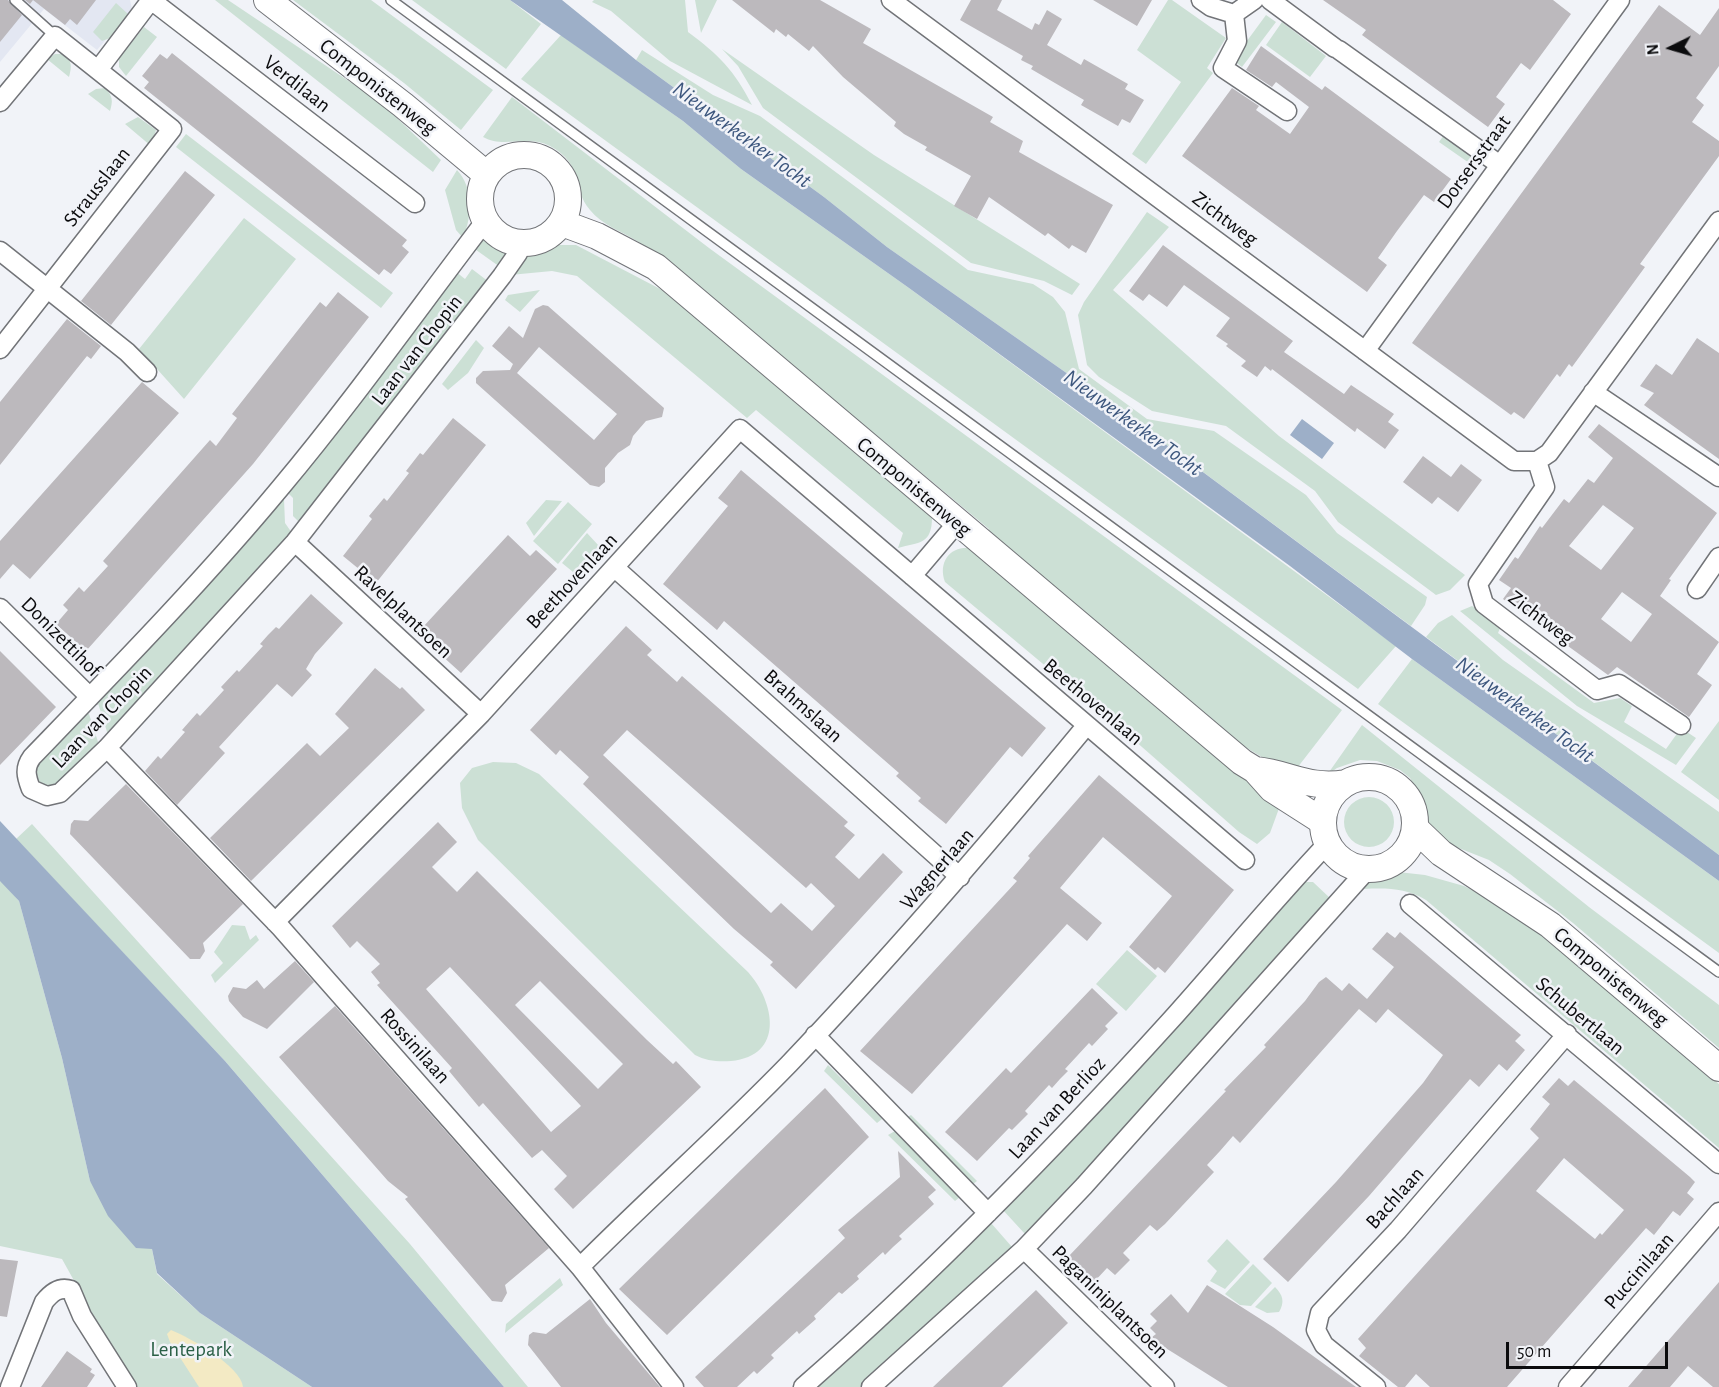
<!DOCTYPE html>
<html>
<head>
<meta charset="utf-8">
<style>
  body { margin:0 }
  #map { position:relative; width:1719px; height:1387px; overflow:hidden; background:#f1f3f8; font-family:"Alegreya Sans",sans-serif }
  canvas { display:block }
  .north { position:absolute; left:1641px; top:18px; width:60px; height:60px; -webkit-text-stroke:4px #f1f3f8; paint-order:stroke; rotate:265deg; font-size:16px; font-weight:700; line-height:24px; text-align:center; color:#0b0b0d }
  .north::after { content:''; display:block; margin:auto; width:21px; height:27px; background:#0b0b0d; clip-path:polygon(50% 0,100% 100%,50% 72%,0 100%) }
  .scale { position:absolute; left:1506px; top:1342px; width:162px; height:27px; box-sizing:border-box; border:3px solid #0b0b0d; border-top:0; padding-left:8px; font-size:18px; line-height:21px; white-space:nowrap; color:#0b0b0d; -webkit-text-stroke:4px #f1f3f8; paint-order:stroke }
</style>
</head>
<body>
<div id="map">
<canvas width="1719" height="1387"></canvas>
<div class="north">N</div>
<div class="scale">50 m</div>
</div>
<script>
const context = document.querySelector('canvas').getContext('2d');
context.lineJoin = 'round';
function fillPath(path, color) {
  context.fillStyle = color;
  context.fill(path, 'evenodd');
}
function stroke(path, color, width, dash) {
  context.strokeStyle = color;
  context.lineWidth = width;
  context.lineCap = dash ? 'butt' : 'round';
  context.setLineDash(dash || []);
  context.stroke(path);
}
function drawText(font, color, halo, rows, align = 'center') {
  context.font = font + ' "Alegreya Sans",sans-serif';
  context.lineWidth = 5;
  context.setLineDash([]);
  context.textBaseline = 'middle';
  context.strokeStyle = halo;
  context.fillStyle = color;
  for (const [text, x, y, turn = 0] of rows) {
    context.save();
    context.translate(x, y);
    context.rotate((+turn || 0) * Math.PI / 180);
    context.textAlign = isNaN(turn) ? turn : align;
    if (halo) context.strokeText(text, 0, 0);
    context.fillText(text, 0, 0);
    context.restore();
  }
}
const built = new Path2D(`
  M0 0H130L132 9 97 50 44 9 0 62Z`);
const green = new Path2D(`
  M215 0H228L380 102 441 160 433 172Z
  M293 0H371L493 90 461 130 404 83Z
  M412 0H510L541 24 506 69Z
  M594 0H685L688 32C719 55 734 70 752 105L670 61 611 11 592 2Z
  M695 0H717L701 33Z
  M1168 0H1172L1226 38 1207 68 1213 73 1146 164 1132 154 1181 82 1137 50Z
  M116 3 128 14 110 38 102 41 93 32Z
  M1266 15 1276 22 1242 67 1233 60Z
  M1282 22 1326 56 1310 77 1266 45Z
  M144 27 157 37 126 76 119 67V58Z
  M561 35 683 121 741 169 909 288 1396 646 1358 689 521 79Z
  M722 49 874 155 1080 284 1072 295 1044 281 971 263 763 108 738 66Z
  M642 50 713 95 760 116 968 270 1033 284 1053 297 1065 312 1079 369 1147 419 1214 431 1306 495 1337 533 1427 597 1425 605 1411 626 1122 412 887 247 824 197 636 60Z
  M55 54H64C72 61 72 66 69 77L47 59Z
  M105 88C113 96 113 101 110 111L88 94 96 89Z
  M512 97 709 248 1342 710 1294 772 1282 769 1230 738 1181 726 1196 741 1281 803 1270 833 1257 844 1239 832 1134 740 945 582C937 560 953 543 976 549L989 529 675 268C662 259 650 249 637 241 621 231 602 225 590 210 571 188 585 165 550 146 527 134 504 149 483 137Z
  M138 117 156 130 151 146 125 124Z
  M1446 132 1479 156 1472 165 1439 142Z
  M186 134 393 293 381 308 176 147Z
  M457 170C474 188 472 217 463 238L456 230 445 190Z
  M1147 212 1169 227 1113 290 1279 436 1465 575 1450 590 1436 595 1338 522 1315 491 1226 426 1152 411 1099 377 1087 365 1078 315 1084 302Z
  M244 218 296 259 184 399 139 349Z
  M482 235 497 247 509 252 500 267 472 247Z
  M555 245H576L664 291 726 338 932 517C932 545 919 542 898 548L903 533 756 410 747 418 577 276 552 271 510 275 527 254Z
  M472 269 489 282 301 524 293 516V498L285 490 455 271 465 279Z
  M540 290 520 312 505 300 508 295Z
  M476 340 484 348 468 373 448 390 442 384Z
  M280 495 284 499 285 523 292 533 108 735 97 700Z
  M546 500 562 501 534 536 526 523Z
  M568 502 592 524 558 564 533 541Z
  M587 533 599 546 573 572 562 563Z
  M1472 606 1501 626 1498 633 1594 703 1620 698 1632 706 1624 722 1666 749 1681 728 1696 738 1676 765 1577 706 1460 611Z
  M1452 615 1503 660 1719 812V855L1426 637 1438 623Z
  M1412 659 1719 881V953L1378 704Z
  M86 712 89 714 99 745 56 785 47 787 40 784 35 769 46 755 45 753Z
  M1719 721V800L1681 772Z
  M1362 725 1589 907 1719 1005V1048L1573 923 1510 874 1489 860 1446 843 1427 824 1423 800 1410 778 1400 770 1377 761 1360 760 1337 768 1327 775Z
  M493 762 516 763 539 774 748 972C775 1002 785 1056 731 1061 719 1062 706 1061 695 1055L478 840 462 808 460 783 472 768Z
  M1344 822a25 25 0 1 1 50 0a25 25 0 1 1-50 0Z
  M32 824 410 1244 528 1387H504L225 1061 16 839Z
  M1398 872 1425 875 1464 886 1507 907 1555 945 1719 1084V1148L1426 900C1406 888 1387 888 1364 889L1370 881Z
  M0 879 19 901 62 1058 90 1181 152 1249 157 1274 200 1313 312 1387H133L62 1259 0 1246Z
  M1301 882H1313L1331 899 1154 1097 1025 1234 1002 1209Z
  M232 925 245 926 250 940 256 935 259 940 215 983 211 975 223 963 214 952Z
  M1127 950 1157 976 1126 1011 1096 984Z
  M828 1065 882 1119 877 1123 824 1071Z
  M911 1115 977 1181 972 1185 904 1119Z
  M895 1131 960 1197 955 1201 888 1135Z
  M991 1223 1012 1247 860 1387H817Z
  M1227 1239 1250 1262 1225 1289 1210 1281 1217 1271 1207 1261Z
  M1253 1264 1272 1283 1251 1306 1240 1305 1225 1294Z
  M560 1278 563 1285 505 1333 506 1324Z
  M1275 1287C1283 1295 1285 1302 1279 1312L1267 1313 1255 1307Z`);
const sand = new Path2D(`
  M171 1330C190 1338 240 1365 243 1387H199L170 1342 167 1334Z`);
const water = new Path2D(`
  M510 0H562L636 60 824 197 887 247 1122 412 1719 855V881L1412 659 1290 566 909 288 741 169 683 121Z
  M1302 419 1334 443 1322 459 1290 435Z
  M0 821 225 1061 504 1387H312L200 1313 157 1273 152 1249 136 1248 108 1216 90 1181 62 1058 19 901 0 881Z`);
const building = new Path2D(`
  M0 0H8L22 15 0 42Z
  M25 0H96L77 25 70 19 65 25 33 0 30 4Z
  M732 0H820L871 29 863 43 993 117 990 122 1023 141 1019 152 1113 205 1086 253 1072 245 1069 249 1048 233 1045 236 989 197 977 219 954 206 971 176 925 150 927 147 904 134 894 126 896 122 843 77 813 46 809 51 788 34 786 37 776 29 774 33Z
  M971 0H1002L997 10 1032 30 1035 23 1039 25 1047 10 1062 19 1047 45 1081 65 1084 59 1128 84 1125 89 1144 100 1130 123 1122 119 1118 126 1081 105 1084 100 1031 69 1033 66 1021 60 1023 56 960 20Z
  M1093 0H1152L1137 26Z
  M1323 0H1553L1571 14 1530 70 1521 63 1496 97 1505 104 1488 127 1362 35 1366 30Z
  M1659 5 1700 35 1719 8V66L1696 98 1704 105 1692 122 1719 141V156L1640 264 1645 267 1572 367 1569 364 1560 377 1557 374 1524 419 1514 412 1511 415 1412 343Z
  M1261 46 1322 90 1325 86 1451 179 1434 202 1424 195 1397 231 1378 258 1387 265 1367 292 1182 156 1232 88 1259 106 1256 110 1290 134 1309 107 1276 82 1272 87 1246 70Z
  M172 53 407 240 402 246 409 252 391 274 384 269 379 275 144 88 149 82 142 76 160 54 167 59Z
  M185 171 215 195 111 325 81 301Z
  M1163 245 1293 341 1284 352 1344 394 1351 385 1394 414 1388 422 1399 430 1385 449 1357 428 1355 432 1272 369 1271 371 1265 366 1257 377 1241 366 1246 361 1226 346 1228 344 1216 336 1230 318 1184 285 1167 307 1149 294 1143 301 1129 291Z
  M338 292 369 317 253 464 86 651 56 624 68 610 63 605 79 587 84 592 108 566 103 561 210 440 216 446 237 418 232 414 320 302 326 307Z
  M543 305 548 306 664 408 662 417 646 421 633 436 630 445 618 453 605 468V482L599 487 590 485 476 383V378L483 371 510 370 513 364 492 346 509 326 523 338 535 309ZM539 347 617 414 594 440 517 373Z
  M67 319 101 346 91 359 87 356 0 465V402Z
  M1697 338 1719 353V459L1644 405 1654 393 1640 386 1656 364 1672 375Z
  M142 382 179 413 30 579 13 564 0 579V541Z
  M453 418 486 445 376 583 343 556 372 519 369 516 384 498 387 501 409 473 406 471 420 453 423 455Z
  M1599 424 1717 513 1669 579 1671 580 1660 596 1719 642 1697 674 1712 685 1689 717 1617 667 1608 675 1503 599 1511 588 1499 580 1515 557 1518 559 1540 526 1542 528 1564 499 1569 503 1588 479 1594 483 1613 458 1588 437ZM1603 505 1634 528 1601 570 1569 546ZM1622 592 1652 614 1631 642 1601 619Z
  M1423 456 1451 477 1461 464 1482 480 1458 512 1438 497 1432 504 1403 482Z
  M741 470 1046 728 1022 757 1010 747 946 824 918 801 921 798 896 776 899 773 724 621 717 630 663 584 728 506 718 498Z
  M508 535 530 556 536 550 557 569 461 673 440 654 445 648 423 627Z
  M311 594 343 623 315 654 306 669 312 675 292 697 277 684 219 747 225 753 177 805 145 771 158 756 161 759 185 732 182 730 197 713 200 716 224 690 221 687 237 670 239 672 263 646 260 644 268 635 276 627 279 629Z
  M626 626 652 650 647 655 677 682 682 676 848 822 844 826 855 835 835 857 859 879 883 853 903 872 796 989 770 965 773 962 734 929 583 784 589 777 560 750 556 755 530 730ZM627 730 806 888 811 883 835 906 812 931 781 903 771 913 603 755Z
  M0 651 56 707 0 765Z
  M375 668 400 689 402 687 425 710 251 881 210 838 307 743 320 756 349 728 335 714Z
  M1099 775 1234 890 1165 973 1158 967 1155 970 1129 947 1172 896 1103 837 1060 888 1102 923 1087 941 1067 924 912 1094 860 1051 1017 881 1013 878 1030 858 1028 856Z
  M126 784 243 904 203 943 205 951 200 959H190L70 834 71 824 74 820 88 821Z
  M438 822 457 842 432 867 457 892 477 871 647 1040 673 1064 676 1061 701 1087 573 1209 554 1189 567 1176 542 1150 532 1158 483 1103 479 1107 449 1071 452 1068 377 985 380 983 371 972 380 964 357 941 350 948 332 926ZM450 967 581 1106 551 1132 426 989ZM540 981 623 1064 598 1089 515 1005Z
  M1387 932 1395 938 1400 932 1494 1012 1521 1035 1515 1041 1525 1050 1507 1071 1499 1064 1479 1087 1470 1079 1369 1196 1288 1282 1263 1259 1336 1182 1423 1083 1443 1055 1388 1009 1376 1023 1359 1009 1240 1143 1233 1136 1220 1151 1207 1165 1214 1172 1165 1224 1157 1231 1150 1225 1123 1253 1130 1260 1115 1275 1107 1268 1094 1282 1068 1257 1226 1091 1224 1090 1266 1047 1264 1045 1305 1001 1319 982 1326 977 1342 991 1349 983 1367 999 1394 967 1372 949Z
  M295 961 314 982 267 1029 243 1017 229 1001 228 996 233 987 246 989 257 980 264 989Z
  M1092 988 1118 1013 1105 1026 1108 1029 1092 1046 1089 1043 1065 1069 1068 1071 1060 1079 1052 1088 1049 1085 1025 1111 1028 1114 1012 1130 1009 1128 977 1161 945 1132 1006 1068 1011 1073Z
  M335 1006 549 1248 505 1285 507 1293 502 1302 492 1301 405 1199 408 1197 388 1181 279 1057Z
  M1559 1078 1568 1086 1574 1080 1690 1177 1695 1182 1687 1193 1694 1199 1680 1216 1673 1211 1654 1235 1646 1228 1507 1387H1430L1416 1374 1405 1387H1398L1359 1356 1366 1348 1358 1339 1539 1138 1530 1129 1550 1104 1542 1097ZM1564 1158 1624 1210 1602 1235 1600 1233 1595 1239 1536 1191Z
  M825 1088 869 1137 667 1335 619 1289Z
  M898 1151 936 1190 928 1197 934 1204 899 1236 902 1239 893 1247 885 1255 883 1252 857 1276 859 1279 842 1294 839 1292 814 1316 816 1319 799 1334 797 1331 771 1355 774 1358 757 1374 754 1371 737 1387H704L695 1377 845 1238 838 1230 900 1177Z
  M0 1259 18 1261 7 1317 0 1316Z
  M1719 1282V1387H1713L1688 1366 1670 1387H1628Z
  M1207 1285 1273 1327 1356 1387H1228L1156 1342 1152 1337 1156 1334 1150 1328 1157 1321 1150 1314 1171 1294 1188 1313Z
  M1036 1290 1068 1323 1002 1387H933Z
  M590 1299 606 1323 660 1387H561L528 1345 529 1335 533 1332 546 1334Z
  M67 1351 92 1369 90 1372 95 1375 87 1387H41Z`);
const lane = new Path2D(`
  M15 0 55 36
  M391 0 1719 972`);
const street = new Path2D(`
  M151 0 415 203
  M891 0 1514 461H1537L1545 487 1478 584 1484 604 1597 690 1619 684 1681 725
  M1201 0 1211 7 1234 14 1254 0
  M1270 0 1335 48
  M1234 14 1237 41 1223 68 1287 111
  M1339 50 1500 165
  M98 70 151 0
  M0 102 55 36 172 129 0 349
  M486 220C418 309 353 401 281 487 203 581 117 669 32 757 24 768 26 776 31 789L47 796 60 793 107 748 295 542 502 276 518 253 514 242
  M0 251 127 352 147 372
  M1365 351 1620 0
  M1593 392 1719 477
  M1537 461 1549 453 1719 221
  M295 542 481 714
  M615 568 960 877
  M912 576 957 523
  M1697 589 1719 557
  M0 608 90 697
  M107 748 281 928 580 1267 674 1387
  M1410 904 1719 1164
  M275 922 481 714 740 429 1245 860
  M815 1035 988 1213
  M1024 1249 1165 1387
  M580 1267C649 1198 721 1134 789 1064 893 955 990 842 1086 726
  M10 1387 44 1302C51 1293 59 1286 71 1290L82 1316 127 1387
  M803 1387C933 1273 1054 1149 1170 1021 1223 962 1273 901 1327 844
  M871 1387 1024 1249 1084 1186 1367 870
  M1376 1387 1324 1345 1316 1330 1320 1313 1398 1230 1567 1034
  M1568 1387 1719 1212`);
const secondary = new Path2D(`
  M267 0 403 105 487 175
  M480 199a44 44 0 1 1 88 0a44 44 0 1 1-88 0Z
  M562 223 597 236 656 267 1242 762 1255 770 1272 789 1322 821
  M1255 770C1292 774 1307 789 1346 783
  M1323 823a46 46 0 1 1 92 0a46 46 0 1 1-92 0Z
  M1416 829 1441 853 1550 925 1719 1068`);
const streetNames = [
  ["Verdilaan",297,84,38],
  ["Componistenweg",378,87,38],
  ["Dorsersstraat",1474,162,-54],
  ["Strausslaan",97,187,-52],
  ["Zichtweg",1225,219,37],
  ["Laan van Chopin",417,350,-52],
  ["Componistenweg",914,487,40],
  ["Beethovenlaan",572,581,-47],
  ["Ravelplantsoen",403,612,43],
  ["Zichtweg",1541,618,37],
  ["Donizettihof",61,637,45],
  ["Beethovenlaan",1093,702,40],
  ["Brahmslaan",803,706,42],
  ["Laan van Chopin",102,717,-46],
  ["Wagnerlaan",937,869,-49],
  ["Componistenweg",1611,977,40],
  ["Schubertlaan",1580,1016,40],
  ["Rossinilaan",415,1046,48],
  ["Laan van Berlioz",1057,1108,-47],
  ["Bachlaan",1395,1198,-48],
  ["Puccinilaan",1639,1271,-49],
  ["Paganiniplantsoen",1110,1302,44]
];
const parkNames = [
  ["Lentepark",191,1350]
];
const waterNames = [
  ["Nieuwerkerker Tocht",742,135,36],
  ["Nieuwerkerker Tocht",1133,423,36],
  ["Nieuwerkerker Tocht",1525,710,36]
];
fillPath(built, '#e3e7f2');
fillPath(green, '#cce0d5');
fillPath(sand, '#f3eac4');
fillPath(water, '#9dafc8');
fillPath(building, '#bcb9bd');
stroke(lane, '#727478', 12);
stroke(street, '#727478', 21);
stroke(secondary, '#727478', 28);
stroke(lane, '#fff', 9);
stroke(street, '#fff', 18);
stroke(secondary, '#fff', 26);
drawText('21px', '#0b0b0d', '#f1f3f8', streetNames);
drawText('21px', '#2b6047', '#f1f3f8', parkNames);
drawText('italic 22px', '#3c567d', '#f1f3f8', waterNames);
</script>
</body>
</html>
